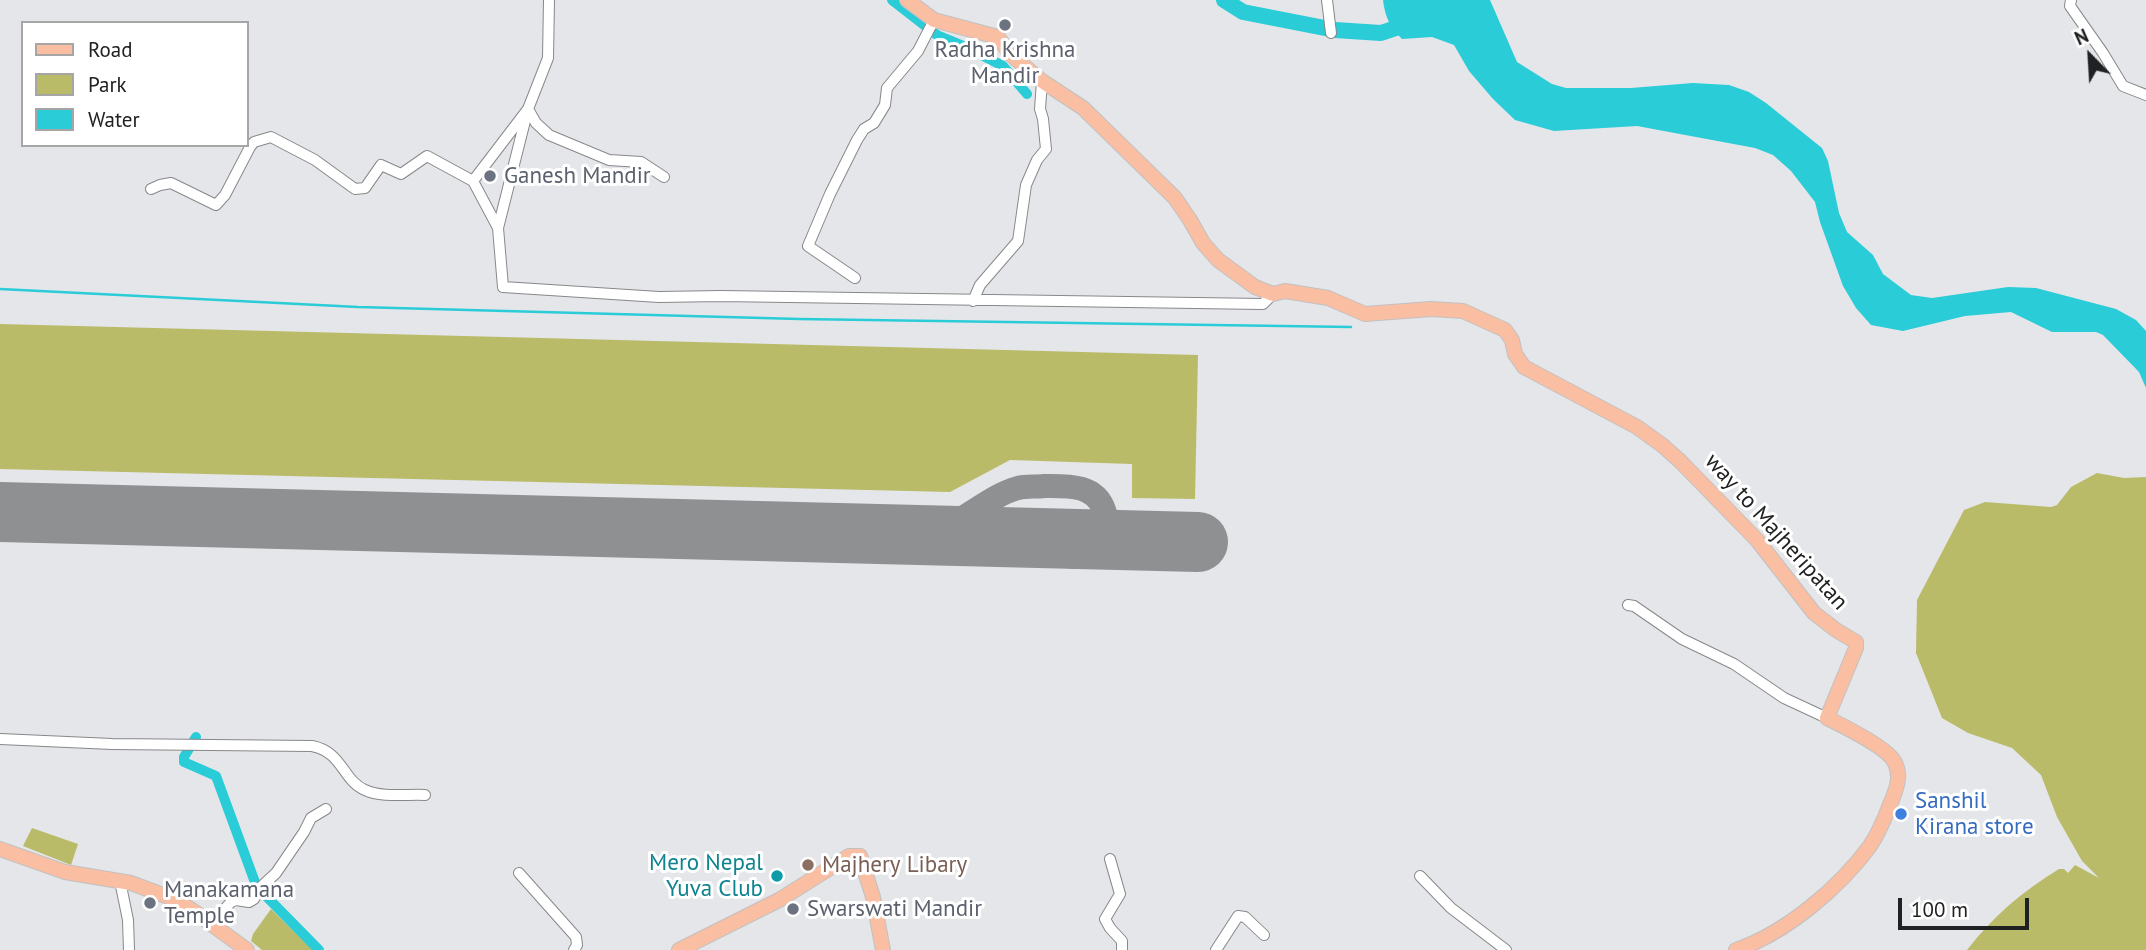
<!DOCTYPE html>
<html>
<head>
<meta charset="utf-8">
<style>
  body { margin:0 }
  #map { position:relative; width:2146px; height:950px; overflow:hidden; background:#e5e6e9; font-family:"PT Sans",sans-serif }
  canvas { display:block }
  .legend { position:absolute; left:21px; top:21px; width:228px; height:126px; box-sizing:border-box; background:#fff; border:2px solid #a6a6a7; margin:0; padding:9px 12px; list-style:none; font-size:21px; color:#202122 }
  .legend li { display:flex; align-items:center; gap:14px; height:35px }
  .legend b { width:35px; border:2px solid #a6a6a7 }
  .north { position:absolute; left:2055px; top:21px; width:70px; height:70px; -webkit-text-stroke:5px #fff; paint-order:stroke; rotate:336deg; font-size:19px; font-weight:700; line-height:28px; text-align:center; color:#202122 }
  .north::after { content:''; display:block; margin:auto; width:24px; height:32px; background:#202122; clip-path:polygon(50% 0,100% 100%,50% 72%,0 100%) }
  .scale { position:absolute; left:1898px; top:898px; width:131px; height:32px; box-sizing:border-box; border:4px solid #202122; border-top:0; padding-left:9px; font-size:21px; line-height:24px; white-space:nowrap; color:#202122; -webkit-text-stroke:5px #fff; paint-order:stroke }
</style>
</head>
<body>
<div id="map">
<canvas width="2146" height="950"></canvas>
<ul class="legend">
<li><b style="height:9px;background:#fabea3"></b>Road</li>
<li><b style="height:19px;background:#b9bb69"></b>Park</li>
<li><b style="height:19px;background:#2accd8"></b>Water</li>
</ul>
<div class="north">N</div>
<div class="scale">100 m</div>
</div>
<script>
const context = document.querySelector('canvas').getContext('2d');
context.lineJoin = 'round';
function fillPath(path, color) {
  context.fillStyle = color;
  context.fill(path, 'evenodd');
}
function stroke(path, color, width, dash) {
  context.strokeStyle = color;
  context.lineWidth = width;
  context.lineCap = dash ? 'butt' : 'round';
  context.setLineDash(dash || []);
  context.stroke(path);
}
function drawText(font, color, halo, rows, align = 'center') {
  context.font = font + ' "PT Sans",sans-serif';
  context.lineWidth = 6;
  context.setLineDash([]);
  context.textBaseline = 'middle';
  context.strokeStyle = halo;
  context.fillStyle = color;
  for (const [text, x, y, turn = 0] of rows) {
    context.save();
    context.translate(x, y);
    context.rotate((+turn || 0) * Math.PI / 180);
    context.textAlign = isNaN(turn) ? turn : align;
    if (halo) context.strokeText(text, 0, 0);
    context.fillText(text, 0, 0);
    context.restore();
  }
}
const green = new Path2D(`
  M0 324 1198 355 1195 499 1132 498V464L1010 460 950 492 0 469Z
  M2097 473 2124 478 2146 477V950H1967C1992 917 2024 890 2059 869H2064L2068 873 2075 865 2099 878 2082 861 2057 817 2041 775 2012 748 1968 733 1942 718 1916 653 1917 600 1964 510 1985 502 2051 507 2057 505 2071 487Z
  M32 828 78 844 71 865 23 846Z
  M271 909 313 950H262L251 941 253 934Z`);
const water = new Path2D(`
  M1383 0H1490L1517 62 1552 84 1566 88H1631L1693 83 1729 85 1749 92 1766 103 1822 148 1828 161 1839 213 1847 232 1873 255 1883 274 1911 295 1932 298 2008 287 2036 288 2116 309 2136 320 2146 331V388L2139 372 2103 335 2096 332H2052L2011 312 1965 316 1903 331 1871 325 1856 308 1843 286 1820 222 1815 202 1791 171 1773 155 1755 148 1637 126 1554 131 1515 120 1493 99 1469 71 1454 45 1432 37 1402 39C1390 27 1385 17 1383 0Z`);
const stream = new Path2D(`
  M0 289 358 307 799 319 1351 327`);
const canal = new Path2D(`
  M892 0 937 35 966 47 1003 66 1027 94
  M196 737 184 757V762L216 776 256 885
  M266 896 319 950`);
const river = new Path2D(`
  M1224 0 1243 12 1335 30 1381 33 1411 23`);
const taxiway = new Path2D(`
  M905 535C916 534 926 534 937 531 965 521 989 496 1018 488 1026 486 1036 487 1044 486 1067 486 1095 484 1104 510 1108 520 1107 532 1101 541 1078 575 1048 544 1020 538`);
const runway = new Path2D(`
  M0 512 1198 542`);
const minor = new Path2D(`
  M549 0 548 58 528 109 473 181 498 228 503 287 659 297 721 296 1263 304 1273 294
  M1327 0 1331 33
  M2071 0 2070 6 2103 53 2123 86 2146 95
  M151 189 160 185 171 183 216 205 225 195 250 147 254 142 271 137 315 160 355 189 365 188 381 165 401 174 427 156 473 181
  M498 228 528 109 536 123 549 135 609 160 641 162 664 177
  M855 278 808 246 830 194 857 140 864 129 874 123 885 105 887 88 918 51 934 20
  M973 301 980 285 1018 241 1026 185 1037 160 1046 149 1043 119 1040 109 1042 81
  M1628 605 1634 606 1682 639 1734 664 1784 698 1827 718
  M0 739 112 744 312 746C343 752 342 780 365 790 382 798 407 794 425 795
  M1110 859 1120 894 1105 919 1110 928 1122 941V950
  M519 873 576 937 577 945 574 950
  M1420 876 1451 908 1506 950
  M120 881 128 920 129 950
  M211 924 231 902 236 900 249 902 254 899 262 886 276 873 304 832 311 818 326 809
  M1216 950 1238 916 1245 917 1264 935`);
const major = new Path2D(`
  M907 0 934 20 998 37 1010 54 1042 81 1083 108 1175 198 1190 220 1203 243 1218 260 1255 287 1273 294 1285 291 1328 298 1365 314 1431 309 1463 311 1505 330 1512 340 1515 354 1524 367 1637 427 1662 445 1680 461 1757 540 1814 613 1836 630 1856 642V648L1827 718C1843 726 1886 747 1894 761 1903 776 1895 793 1889 807 1884 820 1878 834 1870 846 1839 888 1786 933 1736 950
  M0 849 65 872 131 883 171 898 192 910 247 950
  M679 950 779 900 849 856H860L873 897 883 950`);
const markers = [
  [1005,25,7,"#6b7280"],
  [490,176,7,"#6b7280"],
  [1901,814,7,"#3f7fe0"],
  [808,865,7,"#8d6e63"],
  [777,876,7,"#0f9aa8"],
  [150,903,7,"#6b7280"],
  [793,909,7,"#6b7280"]
];
const worshipNames = [
  ["Radha Krishna",1005,50,"center"],
  ["Mandir",1005,76,"center"],
  ["Ganesh Mandir",504,176],
  ["Manakamana",164,890],
  ["Temple",164,916],
  ["Swarswati Mandir",807,909]
];
const streetNames = [
  ["way to Majheripatan",1776,532,48]
];
const shopNames = [
  ["Sanshil",1915,801],
  ["Kirana store",1915,827]
];
const cultureNames = [
  ["Mero Nepal",763,863],
  ["Yuva Club",763,889]
];
const educationNames = [
  ["Majhery Libary",822,865]
];
fillPath(green, '#b9bb69');
fillPath(water, '#2accd8');
stroke(stream, '#2accd8', 2.5);
stroke(canal, '#2accd8', 10);
stroke(river, '#2accd8', 16);
stroke(taxiway, '#8e9092', 24);
stroke(runway, '#8e9092', 60);
stroke(minor, '#87888a', 12);
stroke(major, '#c1c1c1', 16);
stroke(minor, '#fff', 10);
stroke(major, '#fabea3', 14);
for (const [x, y, r, color] of markers) {
  const dot = new Path2D();
  dot.arc(x, y, r, 0, 2 * Math.PI);
  context.fillStyle = color;
  context.fill(dot);
  stroke(dot, '#fff', 2.5);
}
drawText('23px', '#5b616d', '#fff', worshipNames, 'left');
drawText('23px', '#202122', '#fff', streetNames);
drawText('23px', '#366cbe', '#fff', shopNames, 'left');
drawText('23px', '#0d838f', '#fff', cultureNames, 'right');
drawText('23px', '#785e54', '#fff', educationNames, 'left');
</script>
</body>
</html>
